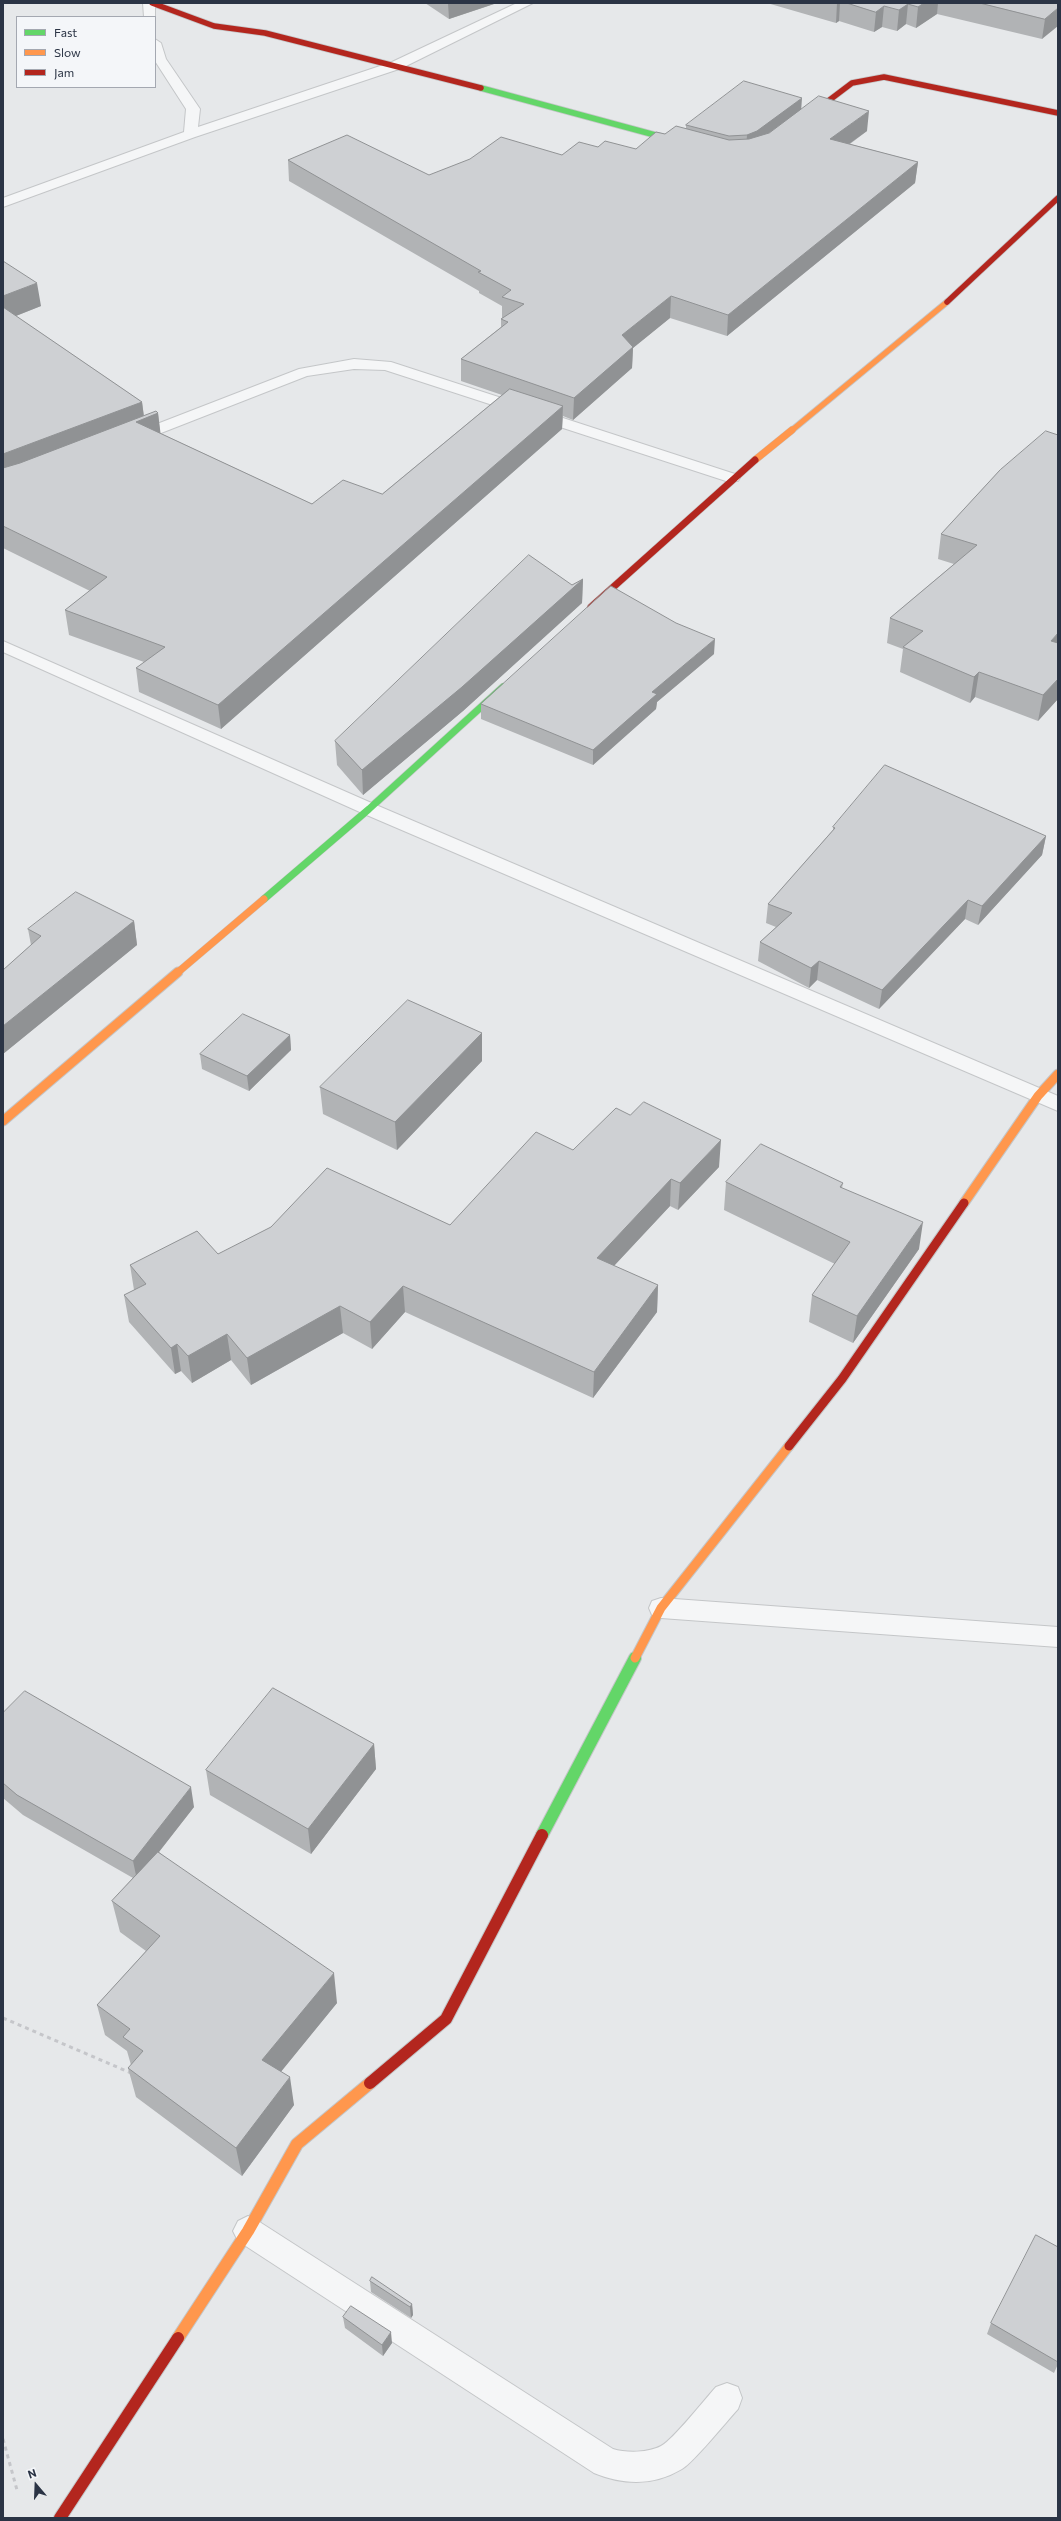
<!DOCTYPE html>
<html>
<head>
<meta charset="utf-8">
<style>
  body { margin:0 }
  #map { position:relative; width:1061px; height:2521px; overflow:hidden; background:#e6e8ea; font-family:Commissioner,sans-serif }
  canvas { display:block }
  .frame { position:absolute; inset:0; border:4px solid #2b3445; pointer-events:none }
  .legend { position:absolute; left:16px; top:16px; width:140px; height:72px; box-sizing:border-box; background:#f4f6f9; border:1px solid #a4a8b1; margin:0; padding:5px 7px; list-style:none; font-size:12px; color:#2b3445 }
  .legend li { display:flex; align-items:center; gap:8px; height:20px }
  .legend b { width:20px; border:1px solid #a4a8b1 }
  .north { position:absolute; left:16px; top:2465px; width:40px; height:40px; -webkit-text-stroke:3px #f4f6f9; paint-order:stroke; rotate:341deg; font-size:11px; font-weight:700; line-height:16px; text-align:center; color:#2b3445 }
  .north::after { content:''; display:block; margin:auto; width:14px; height:18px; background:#2b3445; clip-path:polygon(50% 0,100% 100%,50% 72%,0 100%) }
</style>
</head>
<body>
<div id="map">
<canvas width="1061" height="2521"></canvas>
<div class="frame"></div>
<ul class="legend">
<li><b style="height:5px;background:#63d668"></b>Fast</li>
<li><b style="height:5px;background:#ff974d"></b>Slow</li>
<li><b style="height:5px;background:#b3261e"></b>Jam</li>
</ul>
<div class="north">N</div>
</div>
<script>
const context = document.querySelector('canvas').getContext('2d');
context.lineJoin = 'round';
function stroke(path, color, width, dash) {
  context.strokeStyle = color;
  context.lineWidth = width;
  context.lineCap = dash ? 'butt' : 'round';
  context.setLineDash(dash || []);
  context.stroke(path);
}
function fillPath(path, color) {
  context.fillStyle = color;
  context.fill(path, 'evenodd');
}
const path = new Path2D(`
  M3 2018 131 2073
  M3 2439 17 2490`);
const street = new Path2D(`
  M143 3H155V19V17H144Z
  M517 3H533L402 68 195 137 3 207V198L184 132 186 109 155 61V39L161 43 166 59 200 109 198 127 392 62Z
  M354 359 391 362 738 475 740 478 738 481H726L385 370 354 369 307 376 138 442H126L124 439 126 436 299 369Z
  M3 641 376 805 1058 1096V1111L362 813 3 652Z
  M661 1598 1058 1627V1647L661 1618 652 1615 649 1608 652 1601Z
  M248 2216 258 2221 613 2449C626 2453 648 2453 661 2446 673 2440 705 2399 716 2387L727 2383 738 2387 742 2398 738 2409C726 2422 694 2462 682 2469 654 2486 623 2485 594 2473L238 2241 233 2231 238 2221Z`);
const fastFar2 = new Path2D(`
  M481 88 681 142`);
const fastFar1 = new Path2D(`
  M264 899 369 809 503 687`);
const fast = new Path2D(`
  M542 1835 635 1658`);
const slowFar3 = new Path2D(`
  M791 431 947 302`);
const slowFar2 = new Path2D(`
  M755 460 792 430
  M177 973 264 899`);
const slowFar1 = new Path2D(`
  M3 1121 178 972
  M964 1203 1038 1096 1058 1074
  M635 1658 661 1608 789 1446`);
const slow = new Path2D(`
  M178 2338 248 2231 297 2144 370 2083`);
const jamFar3 = new Path2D(`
  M152 3 214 26 265 33 481 88
  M807 117 852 83 884 77 1058 113
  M947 302 1058 198`);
const jamFar2 = new Path2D(`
  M591 607 755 460`);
const jamFar1 = new Path2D(`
  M789 1446 842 1379 964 1203`);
const jam = new Path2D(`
  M370 2083 446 2019 542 1835
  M60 2518 178 2338`);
const wall = new Path2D(`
  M425 3H497L449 19Z
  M767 3H1058L1042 39 937 14 916 28 906 24 897 31 882 27 874 32 839 21 836 23Z
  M802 109 867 131 850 144 918 162 915 183 727 336 670 318 633 348 632 368 573 420 563 416 562 429 221 729 139 692 136 668 144 662 69 635 65 610 90 591 3 548V261L41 306 16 316 142 402 144 416 158 413 160 433 312 504 382 494 502 395 461 381V359L501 327V319L502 318V306L479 293V291L289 181 288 160 429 175 562 155 598 147 636 149 665 134 686 128V125Z
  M1000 470 1058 699 1038 721 975 697 970 703 900 672 903 649 887 643 890 618 954 564 938 559 941 534Z
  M583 579 582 603 463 711 363 795 337 765 335 741 572 585Z
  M714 654 657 702 656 709 593 765 481 719V704Z
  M833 827 1046 836 1042 855 978 925 965 919 879 1009 817 980 809 988 758 961 760 942 776 927 766 923 768 904 833 830Z
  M134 921 137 945 3 1054V970L31 945 28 929Z
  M482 1033V1061L397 1150 323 1114 320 1087Z
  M290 1035 291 1050 249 1091 202 1069 200 1054Z
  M573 1150 719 1167 678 1210 670 1206 614 1266 658 1285 657 1312 593 1398 405 1312 372 1349 343 1333 251 1385 231 1360 192 1383 181 1371 175 1374 129 1322 124 1295 134 1290 130 1265 450 1225Z
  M726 1182 843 1183 842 1188 919 1249 853 1343 809 1322 812 1295 835 1264 724 1210Z
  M3 1713 194 1807 159 1852 337 2003 281 2071 294 2105 242 2176 136 2097 128 2068 131 2065 127 2051 105 2035 97 2005 146 1951 120 1932 112 1901 133 1878 23 1815 3 1798Z
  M374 1744 376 1769 311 1854 210 1795 206 1770Z
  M1058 2247V2364L1054 2373 987 2334 991 2323Z
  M370 2281 412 2304 413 2315 411 2318 371 2292Z
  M343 2317 392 2343 383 2356 345 2328Z`);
const shadedWall = new Path2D(`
  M448 3H497L449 19Z
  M837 3H840L839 21 836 23Z
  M924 3H938L937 14 916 28 918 7Z
  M908 4 906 24 897 31 899 10Z
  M884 6 882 27 874 32 876 12Z
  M1058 8V26L1042 39 1045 19Z
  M802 98 801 112 746 149 747 135Z
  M869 111 867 131 828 159 830 139Z
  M918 162 915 183 727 336 728 315Z
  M37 283 41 306 3 321V296Z
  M671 296 670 318 633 348 632 368 573 420 574 398 622 335Z
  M142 402 144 418 158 413 161 437 3 479V454Z
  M563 406 562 429 221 729 218 705Z
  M583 579 582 603 463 711 363 795 362 770Z
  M1058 633V653L1051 641Z
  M715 639 714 654 657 702 656 709 593 765V750L652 692Z
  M979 672 975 697 970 703 974 677Z
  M1058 679V699L1038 721 1043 695Z
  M1046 836 1042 855 978 925 982 906Z
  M968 900 965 919 879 1009 882 990Z
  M134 921 137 945 3 1054V1026Z
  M819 961 817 980 809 988 811 968Z
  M482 1033V1061L397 1150 395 1122Z
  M290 1035 291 1050 249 1091 247 1076Z
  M721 1140 719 1167 678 1210 680 1183Z
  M671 1179 670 1206 596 1285 597 1258Z
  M923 1222 919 1249 853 1343 857 1316Z
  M658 1285 657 1312 593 1398 594 1372Z
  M403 1286 405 1312 372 1349 370 1322Z
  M340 1306 343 1333 251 1385 247 1358Z
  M227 1334 231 1360 192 1383 188 1356Z
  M177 1344 181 1371 175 1374 171 1348Z
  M374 1744 376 1769 311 1854 308 1829Z
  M191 1787 194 1807 137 1880 133 1861Z
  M334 1973 337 2003 267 2089 262 2060Z
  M290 2077 294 2105 242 2176 236 2148Z
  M412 2304 413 2315 411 2318 410 2307Z
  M391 2332 392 2343 383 2356 382 2345Z`);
const building = new Path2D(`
  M847 3H924L918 7 908 4 899 10 884 6 876 12Z
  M980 3H1058V8L1045 19Z
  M744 81 802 98 757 131 747 135 729 136 686 125Z
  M819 96 869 111 830 139 918 162 728 315 671 296 622 335 633 347 574 398 461 359 508 322 501 319 524 304 502 297 511 290 478 272 481 271 288 160 347 135 429 175 470 159 501 137 562 155 579 142 598 147 605 141 636 149 656 132 665 134 676 126 729 140 749 139 769 133Z
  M3 261 37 283 3 296Z
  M3 307 142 402 3 454Z
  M510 389 563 406 218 705 136 668 165 647 65 610 107 577 3 526V468L20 463 156 411 158 413 136 422 312 504 343 480 382 494Z
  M1046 431 1058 435V633L1051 641 1058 643V679L1043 695 979 672 974 677 903 647 923 631 890 618 977 545 941 534 1000 470Z
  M529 555 572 585 583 579 462 687 362 770 335 741Z
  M611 586 676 623 715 639 652 692 657 694 593 750 481 704Z
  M885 765 1046 836 982 906 968 900 882 990 819 961 811 968 760 942 792 913 768 904 835 828 833 827Z
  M76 892 134 921 3 1026V970L41 936 28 929Z
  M408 1000 482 1033 395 1122 320 1087Z
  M243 1014 290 1035 247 1076 200 1054Z
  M644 1102 721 1140 680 1183 671 1179 597 1258 658 1285 594 1372 403 1286 370 1322 340 1306 247 1358 227 1334 188 1356 177 1344 171 1348 124 1295 146 1284 130 1265 197 1231 218 1254 271 1227 327 1168 450 1225 536 1132 573 1150 616 1108 630 1115Z
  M761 1144 843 1183 840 1187 923 1222 857 1316 812 1295 850 1242 726 1182Z
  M273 1688 374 1744 308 1829 206 1770Z
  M25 1691 191 1787 133 1861 17 1795 3 1783V1713Z
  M158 1852 334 1973 262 2060 290 2077 236 2148 128 2068 143 2051 123 2037 130 2029 97 2005 160 1936 112 1901Z
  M1036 2235 1058 2247V2362L991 2323Z
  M372 2277 412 2304 410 2307 370 2281Z
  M351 2306 391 2332 382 2345 343 2317Z`);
stroke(street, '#c4c6c8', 2);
stroke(fastFar2, '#c4c6c8', 7);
stroke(fastFar1, '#c4c6c8', 8);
stroke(fast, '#c4c6c8', 14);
stroke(slowFar3, '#c4c6c8', 7);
stroke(slowFar2, '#c4c6c8', 8);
stroke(slowFar1, '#c4c6c8', 11);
stroke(slow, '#c4c6c8', 14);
stroke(jamFar3, '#c4c6c8', 7);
stroke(jamFar2, '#c4c6c8', 8);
stroke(jamFar1, '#c4c6c8', 11);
stroke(jam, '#c4c6c8', 14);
stroke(path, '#c5c6ca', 3, [4, 4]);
fillPath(street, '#f5f6f7');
stroke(fastFar2, '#63d668', 5.5);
stroke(fastFar1, '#63d668', 7);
stroke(fast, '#63d668', 12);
stroke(slowFar3, '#ff974d', 5.5);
stroke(slowFar2, '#ff974d', 7);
stroke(slowFar1, '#ff974d', 9);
stroke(slow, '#ff974d', 12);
stroke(jamFar3, '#b3261e', 5.5);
stroke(jamFar2, '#b3261e', 7);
stroke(jamFar1, '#b3261e', 9);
stroke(jam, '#b3261e', 12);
fillPath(wall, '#b1b3b5');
fillPath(shadedWall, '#909294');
fillPath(building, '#ced0d3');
stroke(building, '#909294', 1);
</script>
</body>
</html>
